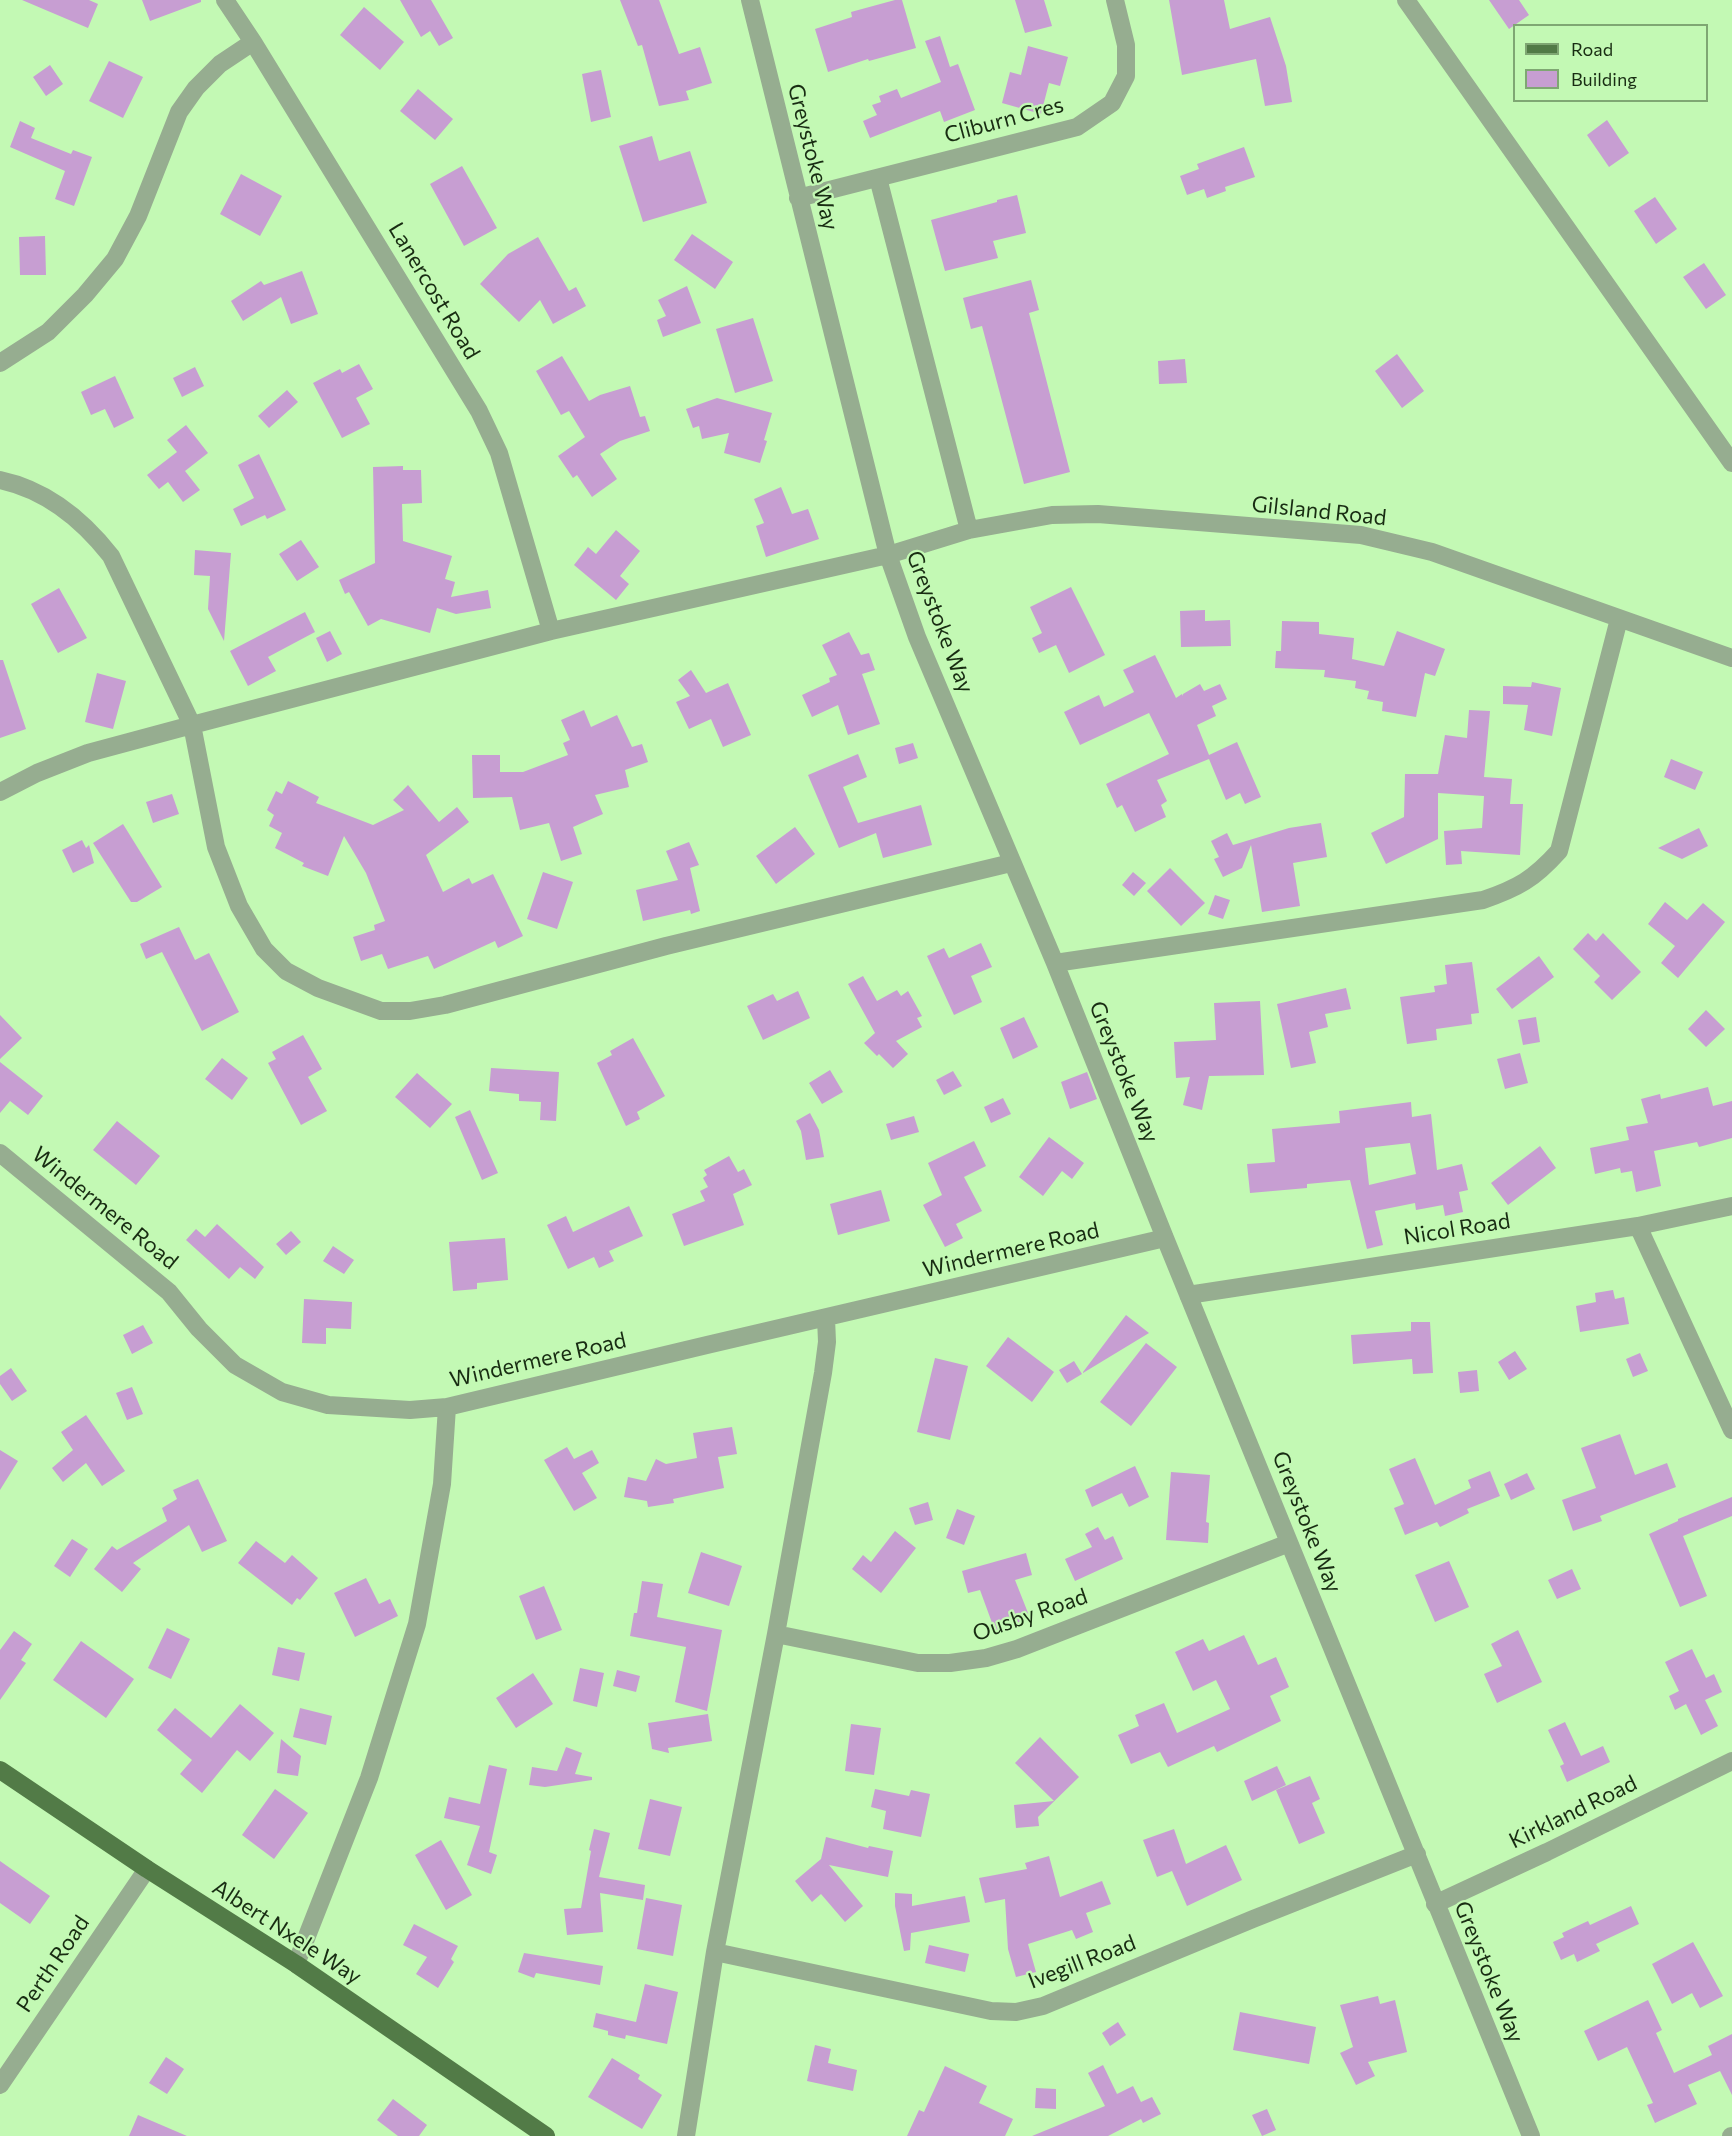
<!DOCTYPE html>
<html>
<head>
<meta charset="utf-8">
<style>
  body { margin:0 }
  #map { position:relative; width:1732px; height:2136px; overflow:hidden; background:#c3f9b4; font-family:Commissioner,sans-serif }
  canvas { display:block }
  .legend { position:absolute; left:1513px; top:24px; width:195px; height:78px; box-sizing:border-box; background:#c3f9b4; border:2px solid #7fa773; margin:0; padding:8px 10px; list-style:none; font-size:18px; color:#182c12 }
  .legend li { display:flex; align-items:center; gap:12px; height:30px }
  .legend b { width:30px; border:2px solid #7fa773 }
</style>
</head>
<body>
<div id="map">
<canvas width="1732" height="2136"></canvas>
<ul class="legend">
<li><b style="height:8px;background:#527b47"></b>Road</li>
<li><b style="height:16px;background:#c79ed2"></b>Building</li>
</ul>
</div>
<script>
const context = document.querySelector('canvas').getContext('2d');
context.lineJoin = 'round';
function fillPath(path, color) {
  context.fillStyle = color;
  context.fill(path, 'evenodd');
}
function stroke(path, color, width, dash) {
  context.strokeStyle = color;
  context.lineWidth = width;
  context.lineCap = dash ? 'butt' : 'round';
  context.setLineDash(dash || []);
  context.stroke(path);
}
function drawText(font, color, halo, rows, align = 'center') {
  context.font = font + ' Commissioner,sans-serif';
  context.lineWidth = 4.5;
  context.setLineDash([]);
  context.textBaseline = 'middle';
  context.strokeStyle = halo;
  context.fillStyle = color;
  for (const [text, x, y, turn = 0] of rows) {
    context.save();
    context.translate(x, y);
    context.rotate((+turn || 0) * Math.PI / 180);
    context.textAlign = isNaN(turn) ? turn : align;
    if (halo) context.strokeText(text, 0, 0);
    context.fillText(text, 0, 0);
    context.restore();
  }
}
const building = new Path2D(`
  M22 0H89L98 4 88 28Z
  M142 0H201V2L150 21Z
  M400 0H431L453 38 439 46 430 31 421 37Z
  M620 0H659L679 54 700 47 712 83 686 91 689 100 659 106 642 45 638 46Z
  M895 0H902L916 48 869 61 868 59 828 72 815 29 852 17 851 12Z
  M1015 0H1044L1052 26 1025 33Z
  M1169 0H1224L1230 29 1270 17 1286 66 1292 102 1265 106 1256 59 1182 75Z
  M1489 0H1519L1529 15 1509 29Z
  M364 7 404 42 380 70 340 35Z
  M940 36 950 67 958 64 975 110 944 122 940 111 870 138 863 121 877 115 872 105 881 102 879 96 897 89 901 98 941 82 925 41Z
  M1028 46 1068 57 1060 86 1049 83 1041 114 1002 103 1010 72 1021 75Z
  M109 61 143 77 123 118 89 101Z
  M50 65 63 84 46 96 33 77Z
  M601 70 611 117 591 122 582 74Z
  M418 89 453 119 435 140 400 111Z
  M1607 120 1629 153 1609 167 1587 135Z
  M20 121 35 128 31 138 71 154 73 150 92 157 74 206 55 199 65 171 10 147Z
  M652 136 659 161 690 151 707 203 643 222 619 146Z
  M1244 147 1255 177 1225 187 1226 191 1207 198 1204 189 1187 195 1180 176 1199 169 1197 164Z
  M462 166 497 228 464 246 430 184Z
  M241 174 282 196 260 236 220 214Z
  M1017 195 1026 233 993 241 998 258 945 271 931 220 997 202V200Z
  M1655 197 1677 229 1656 244 1634 211Z
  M692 234 733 262 715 289 674 260Z
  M45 236 46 275H20L19 237Z
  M538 237 569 291 576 287 586 306 553 324 540 300 519 322 480 284 508 254Z
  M1704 263 1726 295 1706 309 1683 277Z
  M302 271 318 314 291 324 281 297 243 321 231 301 261 281 264 285Z
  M1031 280 1039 310 1029 313 1070 472 1024 484 982 326 971 329 963 298Z
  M687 286 701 323 663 337 657 320 666 316 658 300Z
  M753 318 773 381 735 393 716 329Z
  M1397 354 1424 391 1402 408 1375 371Z
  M562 356 589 401 600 395 630 386 640 417 645 416 650 431 620 441 600 454 617 479 592 497 577 475 573 478 558 456 585 437 569 411 561 415 536 371Z
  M1185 359 1187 383 1159 384 1158 361Z
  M359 364 373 389 356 398 370 424 342 438 313 383 340 369 342 373Z
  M195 367 204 386 182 397 173 378Z
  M115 376 134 418 114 428 105 409 91 415 81 392Z
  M287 390 298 402 269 428 258 416Z
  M717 398 772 413 764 440 767 441 760 463 724 453 729 433 702 439 699 426 693 428 686 409Z
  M186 425 208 453 185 471 200 490 183 502 168 482 159 489 147 475 177 452 167 440Z
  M259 454 286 510 267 519 265 515 241 526 233 509 254 498 238 465Z
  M403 466V470H421L422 503 402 504 403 541 452 556 445 579 455 582 451 597 488 590 491 608 456 614 437 608 430 633 381 619 368 626 349 592 345 594 339 580 375 563 373 467Z
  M781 487 792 514 808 509 819 539 766 557 756 526 764 523 754 499Z
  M616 530 640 551 620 576 629 584 616 600 574 565 588 547 596 554Z
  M301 540 319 567 297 581 279 554Z
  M195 550 231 553 224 641 208 609 210 576 194 575Z
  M1071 587 1105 655 1069 673 1056 645 1039 653 1032 638 1042 633 1030 607Z
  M59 588 87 638 58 653 31 604Z
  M1205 610V621L1230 620 1231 646 1181 647 1180 611Z
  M305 612 315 632 268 657 276 671 248 686 230 651Z
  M1282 621 1319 622V634L1354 638 1352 659 1384 666 1397 631 1445 649 1435 676 1425 673 1416 717 1382 711 1383 702 1367 699 1369 691 1355 688 1356 681 1324 677 1325 670 1275 668 1276 651H1281Z
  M330 631 342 654 327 662 316 638Z
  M849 632 861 655 869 653 875 670 862 674 880 724 848 735 838 705 812 717 802 695 830 682 829 678 837 675 822 645Z
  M1155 655 1176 698 1182 694 1183 696V694L1200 684 1204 691 1220 684 1227 699 1212 706 1216 716 1197 725 1209 755 1237 742 1261 797 1245 804 1240 793 1226 800 1209 759 1157 780 1167 801 1161 805 1166 817 1135 832 1122 805 1117 808 1106 784 1169 754 1149 713 1080 745 1064 712 1099 695 1104 707 1134 692 1123 670Z
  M0 660H3L26 729 0 738Z
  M691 670 706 693 728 683 751 735 723 747 711 719 689 729 676 702 690 696 678 680Z
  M97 673 126 681 113 729 85 722Z
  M1532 682 1561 688 1552 736 1524 730 1528 705 1503 704V686L1531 687Z
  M584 710 591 727 617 715 632 747 642 744 648 762 625 770 629 787 595 795 603 814 573 827 582 854 561 861 549 823 520 830 512 797 473 798 472 755H500V772H523L568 755 563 743 570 740 561 720Z
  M1469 710 1490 711 1484 777 1512 779 1510 804H1523L1520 855 1461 851 1462 864 1446 865 1444 831 1482 828 1484 796 1438 793V839L1386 864 1371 833 1404 817 1405 774H1438L1445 735 1467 738Z
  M913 743 918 758 899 764 895 748Z
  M858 754 867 777 843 787 858 823 921 805 932 845 883 858 876 833 839 848 808 775Z
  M1671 759 1703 772 1695 790 1664 777Z
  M288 781 319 797 316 803 373 825 404 810 393 800 408 785 439 822 457 807 469 822 426 855 443 892 469 878 472 884 493 874 523 936 498 948 495 941 434 969 428 956 388 969 382 954 361 961 353 937 375 930 374 925 385 921 366 873 344 836 328 876 302 866 304 863 275 848 282 833 269 826 274 815 267 810 276 791 282 794Z
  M172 794 179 814 153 823 146 802Z
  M1321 823 1327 857 1293 863 1300 906 1262 912 1251 845 1242 868 1223 877 1214 859 1219 857 1211 841 1227 833 1233 845 1289 828Z
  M123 824 162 887 137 902H131L93 843Z
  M795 827 815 854 776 884 756 856Z
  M1699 828 1708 846 1682 859 1658 848Z
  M82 840 86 848 89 845 94 863 73 873 62 850Z
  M689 842 699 865 690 868 700 911 691 914 690 910 643 921 636 890 678 880 666 851Z
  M1170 868 1205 903 1181 926 1147 891Z
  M543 872 573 882 557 929 527 919Z
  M1133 872 1146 883 1134 896 1122 885Z
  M1215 895 1230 900 1223 919 1208 914Z
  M1665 902 1687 920 1703 903 1725 922 1678 978 1661 963 1675 946 1648 924Z
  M179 927 195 960 209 953 239 1012 202 1031 162 952 146 959 140 944Z
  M1588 933 1596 941 1603 933 1641 972 1612 1000 1594 982 1600 976 1573 949Z
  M981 943 992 967 971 976 982 1002 954 1015 927 956 944 948 949 958Z
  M1539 956 1554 977 1512 1009 1496 989Z
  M1472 962 1479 1013 1471 1014 1472 1024 1436 1029 1437 1040 1407 1044 1400 997 1435 992 1434 986 1447 984 1445 965Z
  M863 976 877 1001 897 990 901 996 908 991 922 1016 917 1018 922 1027 896 1041 908 1054 893 1068 879 1054 877 1056 864 1043 875 1033 848 984Z
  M1346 988 1351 1009 1325 1014 1328 1027 1309 1032 1316 1063 1291 1068 1277 1004Z
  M798 991 810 1018 763 1040 747 1006 773 994 777 1001Z
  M1260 1001 1264 1075 1209 1076 1202 1110 1183 1105 1190 1077 1176 1078 1174 1042 1216 1040 1214 1003Z
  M1706 1010 1725 1029 1706 1047 1688 1029Z
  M0 1015 22 1038 0 1059Z
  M1024 1017 1038 1047 1013 1059 1000 1028Z
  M1536 1017 1540 1042 1523 1045 1518 1020Z
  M303 1035 322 1069 308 1077 327 1111 301 1125 268 1063 276 1059 272 1052Z
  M633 1038 665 1096 637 1112 640 1119 626 1126 597 1063 612 1055 610 1051Z
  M1520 1053 1528 1083 1505 1089 1497 1059Z
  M222 1058 248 1078 232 1100 205 1079Z
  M0 1062 43 1096 28 1115 10 1101 0 1113Z
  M491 1068 559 1072 556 1121 540 1120 541 1102 519 1101V1094L489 1091Z
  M830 1070 843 1092 822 1104 809 1083Z
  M953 1071 962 1086 944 1095 936 1080Z
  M1087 1072 1097 1099 1070 1109 1061 1082Z
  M417 1073 452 1104 430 1128 395 1097Z
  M1708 1087 1713 1106 1732 1101V1138L1699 1147 1697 1142 1654 1151 1661 1186 1636 1192 1632 1171 1621 1173 1620 1168 1595 1174 1590 1148 1629 1140 1626 1127 1648 1123 1641 1099 1660 1094 1661 1099Z
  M1003 1098 1011 1114 991 1123 984 1107Z
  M1411 1102 1412 1117 1431 1114 1437 1170 1462 1164 1468 1190 1459 1192 1463 1212 1445 1216 1443 1205 1416 1210 1415 1203 1375 1211 1383 1245 1367 1249 1350 1180 1307 1184V1188L1250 1193 1247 1164 1275 1162 1272 1129 1340 1123 1339 1111ZM1410 1143 1416 1174 1369 1185 1365 1148Z
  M470 1110 498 1173 482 1180 455 1117Z
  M810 1113 819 1130 824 1157 806 1160 801 1131 796 1121Z
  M914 1116 919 1132 891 1140 886 1124Z
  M117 1121 160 1156 136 1185 93 1150Z
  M1049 1137 1084 1163 1072 1179 1062 1171 1043 1196 1019 1177Z
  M974 1141 986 1166 964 1177 982 1211 956 1224 963 1238 945 1247 923 1205 942 1195 928 1163Z
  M1540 1146 1556 1168 1508 1205 1491 1183Z
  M729 1156 738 1172 744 1169 752 1185 733 1194 744 1225 684 1246 672 1214 705 1201 700 1191 708 1187 703 1178 707 1175 704 1170Z
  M881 1190 890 1221 838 1235 830 1204Z
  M629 1206 643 1236 609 1251 614 1261 599 1268 594 1257 568 1269 547 1225 566 1216 573 1232Z
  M217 1224 264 1267 255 1279 240 1267 229 1279 186 1240 196 1229 205 1237Z
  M291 1231 301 1242 286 1255 276 1244Z
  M505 1238 508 1280 477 1283V1289L453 1291 449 1242Z
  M333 1246 354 1260 344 1274 323 1261Z
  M1613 1290 1615 1299 1624 1297 1629 1324 1580 1332 1576 1306 1596 1302 1595 1293Z
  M304 1299 352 1302 351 1329 326 1328V1344L302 1343Z
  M1126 1315 1149 1333 1083 1373V1372Z
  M1411 1322H1430L1433 1373 1413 1374 1412 1359 1353 1364 1351 1335 1411 1331Z
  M143 1325 153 1343 132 1354 123 1335Z
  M1008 1337 1054 1372 1032 1402 986 1366Z
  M1146 1343 1177 1367 1131 1426 1100 1402Z
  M1515 1351 1527 1369 1509 1380 1498 1362Z
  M1640 1353 1648 1371 1633 1377 1626 1359Z
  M935 1358 968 1366 950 1440 917 1432Z
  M1074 1361 1082 1374 1067 1383 1059 1370Z
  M11 1368 27 1391 12 1401 0 1384V1376Z
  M1477 1370 1479 1391 1460 1393 1458 1372Z
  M132 1387 143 1414 127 1420 116 1393Z
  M86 1415 125 1471 102 1486 86 1463 63 1482 52 1468 73 1450 61 1432Z
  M732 1427 737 1454 718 1457 724 1488 673 1499 674 1503 648 1507 647 1501 624 1497 628 1477 646 1481 656 1459 666 1464 697 1458 693 1433Z
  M1620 1434 1635 1475 1667 1463 1676 1487 1600 1516 1602 1521 1573 1531 1562 1500 1596 1488 1581 1448Z
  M567 1447 574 1459 592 1450 599 1463 582 1473 597 1498 574 1511 544 1460Z
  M0 1450 18 1461 0 1490Z
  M1415 1458 1435 1505 1471 1488 1468 1480 1490 1471 1500 1496 1467 1509 1469 1513 1440 1527 1437 1522 1405 1535 1394 1508 1404 1504 1389 1469Z
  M1135 1466 1149 1497 1129 1507 1122 1493 1092 1507 1085 1490Z
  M1171 1472 1210 1475 1206 1522 1209 1523 1208 1543 1166 1540Z
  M1527 1473 1535 1489 1511 1500 1504 1484Z
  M198 1479 227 1541 202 1552 189 1525 133 1563 141 1569 122 1592 94 1569 112 1546 117 1550 167 1521 162 1508 177 1499 173 1490Z
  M1732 1497V1516L1683 1536 1707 1596 1680 1607 1649 1534 1678 1521V1519Z
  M928 1502 933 1520 915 1525 909 1508Z
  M957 1509 975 1516 964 1545 946 1538Z
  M1098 1527 1105 1540 1113 1536 1123 1559 1075 1581 1065 1559 1092 1547 1085 1534Z
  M895 1531 916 1548 881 1593 852 1569 863 1555 871 1562Z
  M72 1539 88 1549 70 1577 54 1566Z
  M256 1541 285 1563 292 1555 318 1578 300 1600 297 1598 292 1605 238 1563Z
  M701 1552 742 1566 729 1606 688 1593Z
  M1026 1553 1032 1575 1015 1580 1030 1618 995 1631 980 1590 968 1593 962 1571Z
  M1449 1561 1469 1607 1435 1622 1415 1575Z
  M1572 1569 1581 1589 1557 1599 1548 1580Z
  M366 1578 379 1604 390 1599 398 1616 355 1637 334 1593Z
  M642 1581 663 1584 657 1617 722 1630 707 1711 675 1702 686 1647 630 1636 634 1613H637Z
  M544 1586 562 1630 536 1640 519 1596Z
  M167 1628 190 1639 171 1679 148 1668Z
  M1518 1630 1542 1682 1497 1703 1484 1674 1502 1666 1491 1644Z
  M14 1631 32 1644 21 1660 26 1663 0 1700V1650Z
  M1244 1635 1258 1665 1276 1657 1289 1687 1270 1696 1281 1721 1217 1752 1214 1746 1168 1767 1160 1752 1131 1764 1118 1735 1139 1726 1135 1715 1164 1703 1177 1733 1230 1709 1216 1680 1193 1691 1175 1652 1203 1639 1209 1651Z
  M81 1641 134 1679 106 1718 53 1680Z
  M278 1647 305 1653 299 1681 272 1675Z
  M1692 1649 1706 1678 1714 1674 1722 1692 1705 1700 1718 1726 1701 1735 1686 1704 1675 1710 1669 1696 1679 1691 1665 1662Z
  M580 1668 604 1673 597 1707 573 1701Z
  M617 1670 640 1676 636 1692 613 1686Z
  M533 1673 553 1704 516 1728 496 1698Z
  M240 1704 274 1733 250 1761 237 1750 202 1793 180 1774 192 1760 157 1730 175 1708 211 1738Z
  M300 1708 332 1716 326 1745 293 1737Z
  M708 1714 712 1741 668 1748 669 1753 652 1749 648 1723Z
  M1565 1722 1581 1756 1603 1746 1610 1762 1567 1782 1560 1766 1564 1764 1548 1730Z
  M851 1724 881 1728 874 1775 845 1771Z
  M1040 1737 1079 1777 1038 1817 1039 1826 1016 1828 1014 1805 1054 1801 1015 1763Z
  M281 1739 301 1756 298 1776 277 1773Z
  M566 1747 582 1753 575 1774 592 1777V1780L545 1787 529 1785 532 1767 557 1771Z
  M489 1765 507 1769 489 1852 497 1855 491 1874 467 1865 480 1826 444 1818 449 1797 480 1804Z
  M1277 1766 1286 1785 1252 1801 1244 1781Z
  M1310 1776 1320 1799 1312 1803 1325 1833 1299 1844 1276 1790Z
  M275 1789 308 1813 274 1859 242 1835Z
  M875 1789 909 1796 911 1790 930 1794 921 1837 883 1829 886 1811 871 1807Z
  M650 1799 682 1807 670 1856 638 1849Z
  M594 1829 610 1833 599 1877 645 1885 643 1900 600 1893 603 1932 567 1935 564 1909 581 1908 591 1851 589 1850Z
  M1174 1829 1186 1864 1226 1845 1242 1880 1187 1906 1172 1871 1157 1877 1143 1840Z
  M826 1837 868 1848 869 1846 893 1851 888 1877 829 1865 863 1906 845 1922 821 1894 812 1902 795 1881 821 1859Z
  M441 1840 472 1895 446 1910 415 1855Z
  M1049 1856 1060 1897 1102 1881 1111 1904 1086 1913 1093 1932 1076 1939 1072 1930 1028 1944 1036 1972 1016 1977 1008 1949 1005 1899 985 1903 979 1878 1027 1869 1025 1863Z
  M0 1861 50 1896 30 1924 0 1903Z
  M895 1893 912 1894V1906L965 1896 970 1922 911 1933 910 1950 904 1951 895 1906Z
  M646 1898 682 1905 673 1956 637 1949Z
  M1631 1906 1639 1924 1596 1944 1600 1951 1577 1962 1574 1954 1561 1960 1553 1942 1564 1937 1562 1933 1588 1921 1590 1925Z
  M414 1924 458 1946 451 1959 454 1962 438 1988 416 1974 427 1957 403 1945Z
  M1693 1942 1723 1996 1700 2008 1692 1993 1672 2004 1652 1964Z
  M929 1945 969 1954 965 1972 925 1963Z
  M524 1953 603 1966 600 1985 536 1973 534 1978 518 1972Z
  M645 1984 678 1992 667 2044 626 2035 625 2039 608 2035V2031L593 2027 596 2013 636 2022Z
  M1378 1996 1380 2004 1395 2000 1407 2052 1368 2062 1375 2076 1356 2085 1340 2053 1353 2047 1340 2005Z
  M1648 2000 1662 2030 1656 2033 1674 2073 1712 2055 1708 2046 1732 2034V2095L1720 2071 1688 2085 1697 2104 1655 2123 1647 2105 1653 2103 1627 2047 1598 2061 1584 2031Z
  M1240 2012 1316 2027 1309 2064 1233 2050Z
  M1118 2022 1126 2035 1110 2046 1102 2033Z
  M815 2045 831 2049 828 2063 857 2070 853 2091 807 2081Z
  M166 2057 184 2069 167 2094 149 2083Z
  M612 2058 640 2075 638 2079 662 2095 642 2129 588 2097Z
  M1103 2065 1117 2094 1133 2086 1141 2102 1152 2097 1161 2114 1143 2123 1141 2119 1108 2136H1032L1105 2106 1088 2073Z
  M945 2066 987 2086 979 2103 1013 2119 1005 2136H907L919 2110 924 2112Z
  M1036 2088 1056 2089V2109L1035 2108Z
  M393 2099 427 2125 419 2136H398L377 2120Z
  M1267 2109 1276 2130 1262 2136 1252 2115Z
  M138 2115 187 2136H129Z`);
const minor = new Path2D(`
  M225 0 253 42 479 411 499 453 551 631
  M750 0 888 555 917 637 1055 963 1165 1238 1531 2136
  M1406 0 1732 463
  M878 178 969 530
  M798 198 1077 127 1112 103 1126 76V45L1115 0
  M0 363 48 332 85 295 115 259 138 216 179 112 196 88 220 64 253 42
  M0 480C47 490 82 519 111 556L192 725 216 847 239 906 264 949 286 971 318 988 381 1011H410L445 1005 666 946 1011 863
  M0 792 37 773 88 753 192 725 551 631 888 555 969 530 1052 515 1098 514 1361 535 1432 552 1732 658
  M1055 963 1483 900C1518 888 1534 879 1559 851L1619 619
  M0 1153 169 1292 199 1329 235 1365 282 1392 328 1405 410 1410 447 1407C686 1349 925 1294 1165 1238
  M1638 1226 1732 1430
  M1188 1295 1638 1226 1732 1206
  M776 1634 918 1663H950L986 1658 1017 1649 1289 1543
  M1435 1904 1547 1852 1732 1761
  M715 1952 991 2011 1016 2012 1043 2006 1253 1919 1417 1854
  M296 1964 369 1778 417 1624 442 1484 447 1407
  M0 2085 147 1869
  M686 2136 715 1952 776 1634 823 1373 827 1342 826 1318
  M1731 2136H1732`);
const major = new Path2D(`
  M0 1770 147 1869 296 1964 546 2136`);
const streetNames = [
  ["Cliburn Cres",1004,120,-15],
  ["Greystoke Way",813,157,76],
  ["Lanercost Road",434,291,59],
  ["Gilsland Road",1319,511,6],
  ["Greystoke Way",940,622,69],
  ["Greystoke Way",1124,1072,68],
  ["Windermere Road",105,1208,39],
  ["Nicol Road",1457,1229,-9],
  ["Windermere Road",1011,1250,-13],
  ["Windermere Road",538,1360,-13],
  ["Greystoke Way",1307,1522,68],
  ["Ousby Road",1030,1615,-19],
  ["Kirkland Road",1573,1812,-26],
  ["Albert Nxele Way",287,1932,33],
  ["Ivegill Road",1082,1962,-21],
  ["Perth Road",53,1964,-56],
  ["Greystoke Way",1489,1972,68]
];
fillPath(building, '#c79ed2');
stroke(minor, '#96ad90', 18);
stroke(major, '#527b47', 18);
drawText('22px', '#182c12', '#c3f9b4', streetNames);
</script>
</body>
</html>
